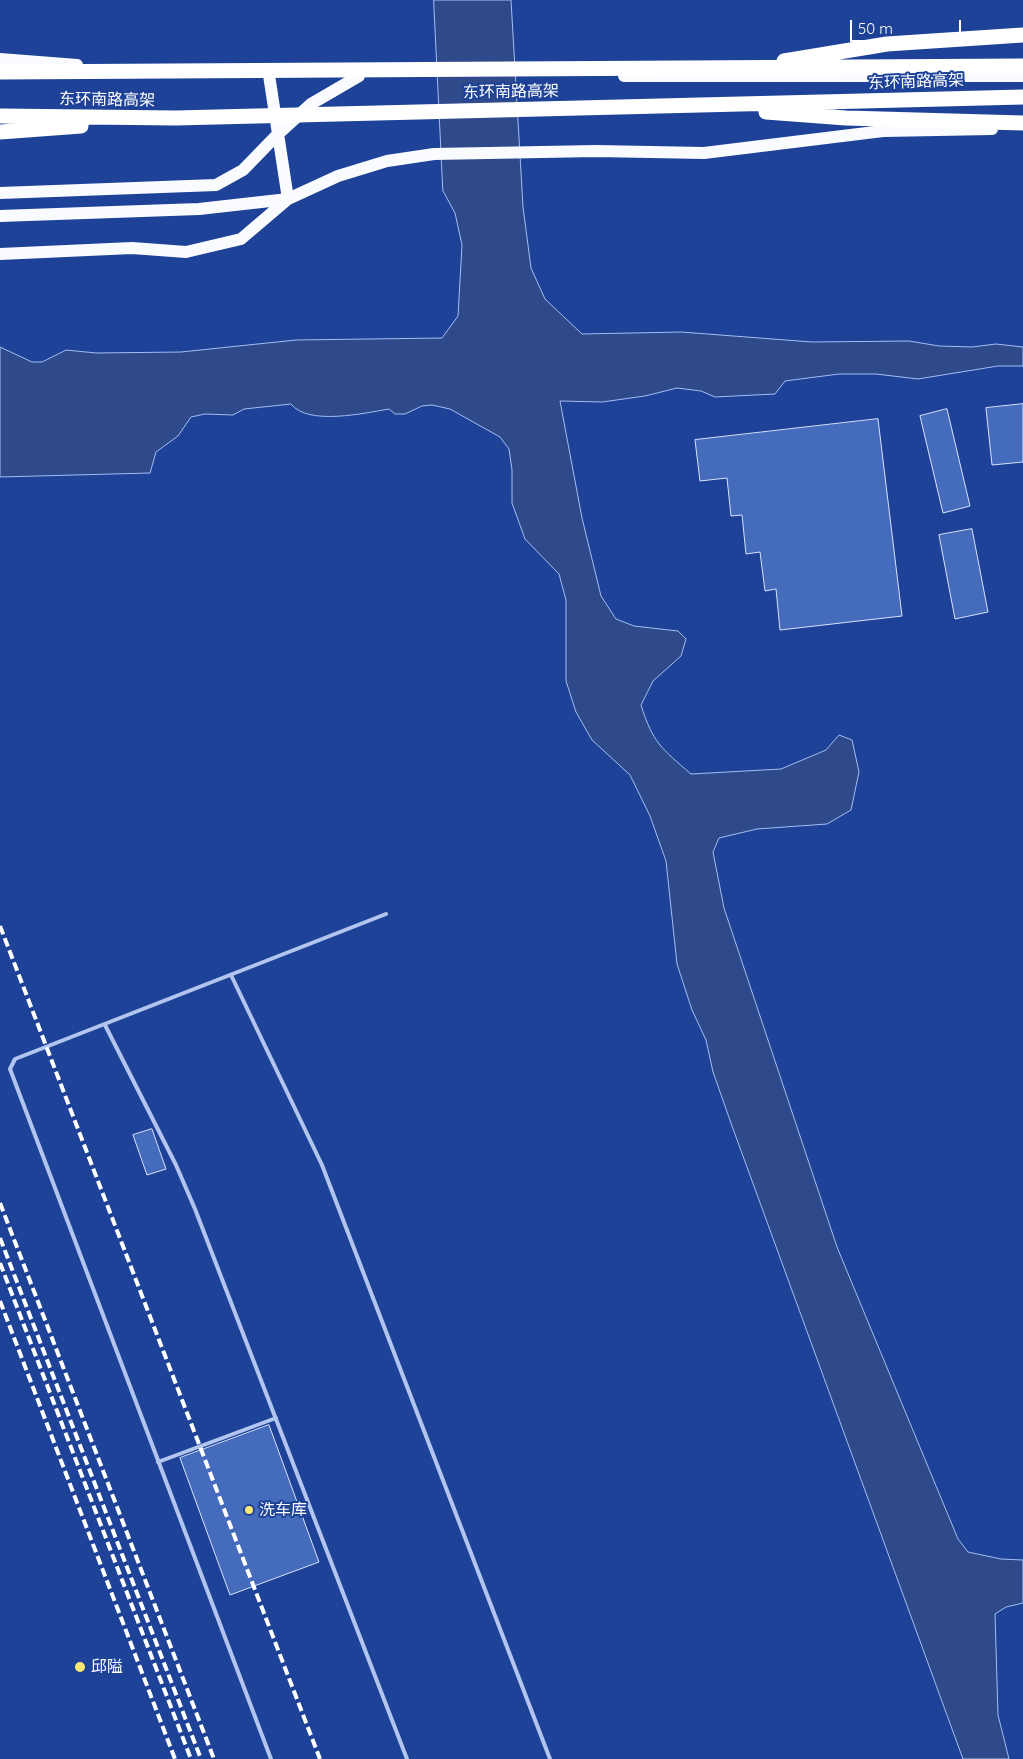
<!DOCTYPE html>
<html>
<head>
<meta charset="utf-8">
<style>
  body { margin:0 }
  #map { position:relative; width:1023px; height:1759px; overflow:hidden; background:#1d4297; font-family:Quicksand,sans-serif }
  canvas { display:block }
  .scale { position:absolute; left:850px; top:20px; width:111px; height:22px; box-sizing:border-box; border:2px solid #fff; border-top:0; padding-left:6px; font-size:15px; line-height:18px; white-space:nowrap; color:#fff; -webkit-text-stroke:4px #1d4297; paint-order:stroke }
</style>
</head>
<body>
<div id="map">
<canvas width="1023" height="1759"></canvas>
<div class="scale">50 m</div>
</div>
<script>
const context = document.querySelector('canvas').getContext('2d');
context.lineJoin = 'round';
function fillPath(path, color) {
  context.fillStyle = color;
  context.fill(path, 'evenodd');
}
function stroke(path, color, width, dash) {
  context.strokeStyle = color;
  context.lineWidth = width;
  context.lineCap = dash ? 'butt' : 'round';
  context.setLineDash(dash || []);
  context.stroke(path);
}
function drawText(font, color, halo, rows, align = 'center') {
  context.font = font + ' Quicksand,"Noto Sans SC",sans-serif';
  context.lineWidth = 4;
  context.setLineDash([]);
  context.textBaseline = 'middle';
  context.strokeStyle = halo;
  context.fillStyle = color;
  for (const [text, x, y, turn = 0] of rows) {
    context.save();
    context.translate(x, y);
    context.rotate((+turn || 0) * Math.PI / 180);
    context.textAlign = isNaN(turn) ? turn : align;
    if (halo) context.strokeText(text, 0, 0);
    context.fillText(text, 0, 0);
    context.restore();
  }
}
const water = new Path2D(`
  M434 0H511L523 207 531 268 545 299 582 334 681 332 812 342 909 341 939 346 972 347 996 344 1023 347V366H998L918 379 876 374H839L785 381 775 394 715 397 701 391 677 388 645 396 602 402 560 401 582 518 601 596 616 619 634 626 678 631 686 639 681 656 653 681 641 705C653 743 661 748 691 774L781 769 826 750 839 735 852 740 859 772 851 810 827 824 757 829 719 838 713 852 724 908 837 1247 958 1539 968 1552 1001 1559 1023 1560V1603L1006 1607 995 1614 998 1715 1009 1759H963L732 1126 713 1072 706 1040 692 1010 677 964 666 861 650 816 630 775 592 740 576 712 566 681V600L559 574 525 539 512 503V470L509 449 500 437 450 409 432 405 422 406 405 414H395L389 409C365 413 308 426 291 404L244 409 233 415 205 414 191 417 178 436 156 452 150 473 0 477V347L32 362H42L66 350 96 353 181 352 296 340 442 338 458 316 462 245 455 213 443 191Z`);
const building = new Path2D(`
  M1023 404V462L992 465 986 408Z
  M947 409 970 506 943 513 920 416Z
  M878 419 902 616 780 630 776 589 765 591 760 552 746 554 742 515 731 516 727 478 700 481 695 440Z
  M972 529 988 612 955 619 939 535Z
  M152 1129 166 1169 147 1175 133 1135Z
  M269 1425 319 1562 230 1595 180 1458Z`);
const lane = new Path2D(`
  M231 975 322 1165 550 1759
  M105 1025 176 1165 195 1209 407 1759
  M158 1462 276 1418
  M271 1759 10 1069 15 1059 386 914`);
const primary = new Path2D(`
  M0 59 77 65
  M624 76H1023
  M0 193 216 185 243 170 277 135 311 104 359 76
  M0 216 199 209 288 199 269 75
  M0 254 132 248 186 252 241 239 288 199 338 176 387 161 434 154 596 151 704 153 883 131 992 129`);
const highway = new Path2D(`
  M784 61 887 44 1023 35
  M0 72 1023 66
  M766 112 846 118 1023 123
  M0 116 176 118 1023 97
  M0 132 81 126`);
const rail = new Path2D(`
  M0 926 320 1759
  M0 1203 214 1759
  M0 1238 201 1759
  M0 1263 191 1759
  M0 1301 175 1759`);
const markers = [
  [249,1510,5,"#fee870"],
  [80,1667,6,"#fee870"]
];
const streetNames = [
  ["东环南路高架",916,82,-2],
  ["东环南路高架",511,92,-1],
  ["东环南路高架",107,100,1]
];
const poiNames = [
  ["洗车库",259,1510],
  ["邱隘",91,1667]
];
fillPath(water, '#2f4a8a');
stroke(water, '#a5bef1', 1);
fillPath(building, '#456bbd');
stroke(building, '#d8e3fb', 1);
stroke(lane, '#b1c5ef', 4);
stroke(primary, '#fafbff', 12);
stroke(highway, '#fff', 15);
stroke(rail, '#fff', 4, [9, 4]);
for (const [x, y, r, color] of markers) {
  const dot = new Path2D();
  dot.arc(x, y, r, 0, 2 * Math.PI);
  context.fillStyle = color;
  context.fill(dot);
  stroke(dot, '#1d4297', 2);
}
drawText('16px', '#fff', '#1d4297', streetNames);
drawText('16px', '#fff', '#1d4297', poiNames, 'left');
</script>
</body>
</html>
